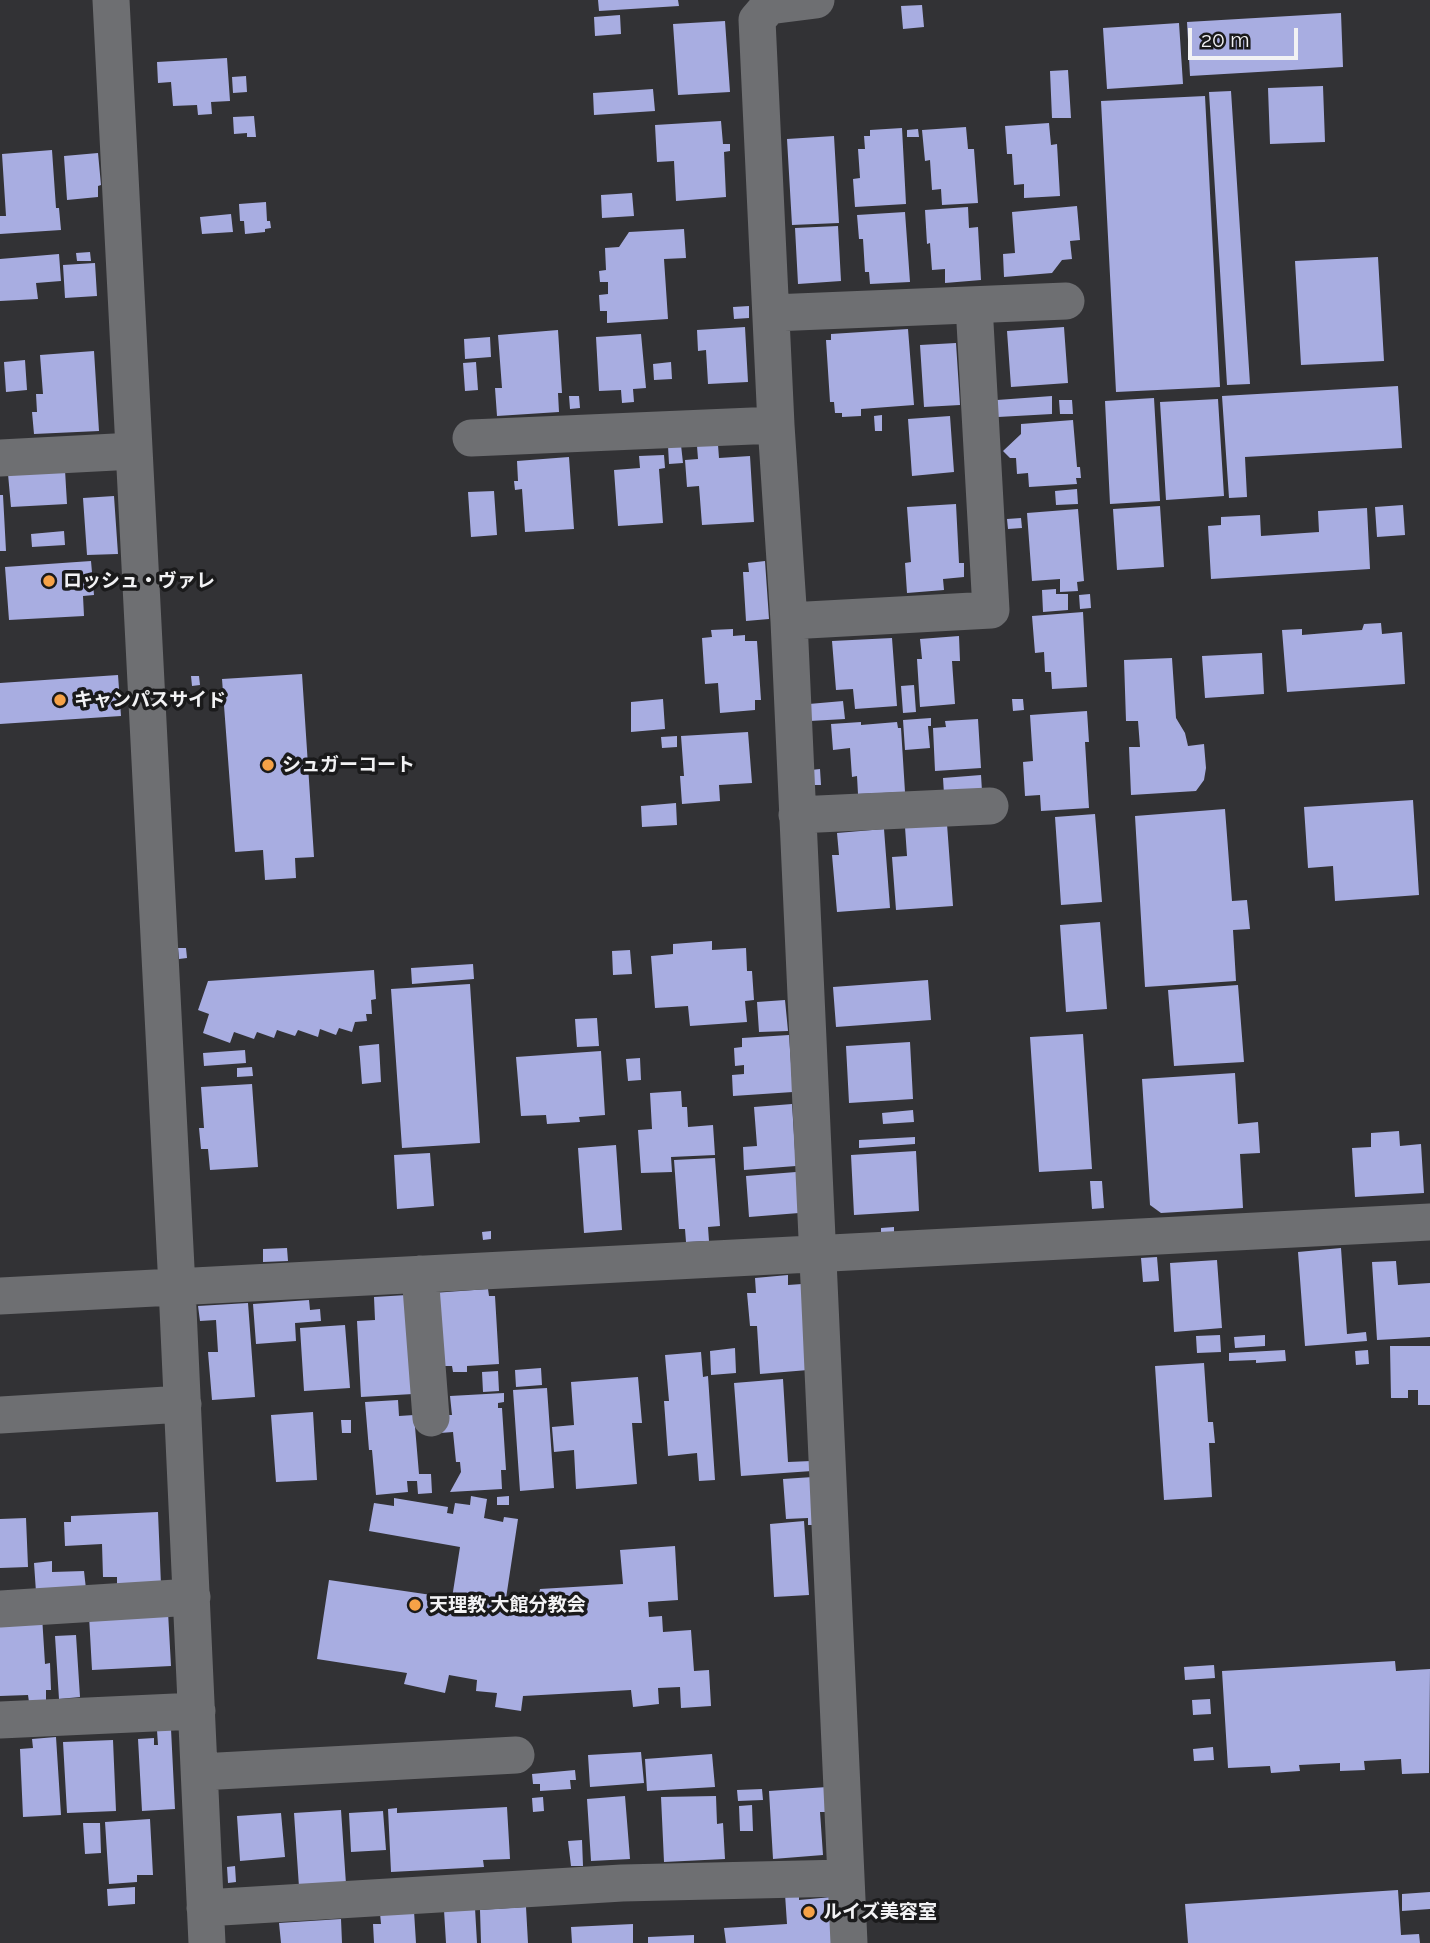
<!DOCTYPE html>
<html>
<head>
<meta charset="utf-8">
<style>
  body { margin:0 }
  #map { position:relative; width:1430px; height:1943px; overflow:hidden; background:#323235; font-family:Raleway,sans-serif }
  canvas { display:block }
  .scale { position:absolute; left:1188px; top:28px; width:110px; height:32px; box-sizing:border-box; border:4px solid #f2f2f4; border-top:0; padding-left:9px; font-size:21px; line-height:24px; white-space:nowrap; color:#f2f2f4; -webkit-text-stroke:5px #1a1a1b; paint-order:stroke }
</style>
</head>
<body>
<div id="map">
<canvas width="1430" height="1943"></canvas>
<div class="scale">20 m</div>
</div>
<script>
const context = document.querySelector('canvas').getContext('2d');
context.lineJoin = 'round';
function fillPath(path, color) {
  context.fillStyle = color;
  context.fill(path, 'evenodd');
}
function stroke(path, color, width, dash) {
  context.strokeStyle = color;
  context.lineWidth = width;
  context.lineCap = dash ? 'butt' : 'round';
  context.setLineDash(dash || []);
  context.stroke(path);
}
function drawText(font, color, halo, rows, align = 'center') {
  context.font = font + ' Raleway,"Noto Sans JP",sans-serif';
  context.lineWidth = 7;
  context.setLineDash([]);
  context.textBaseline = 'middle';
  context.strokeStyle = halo;
  context.fillStyle = color;
  for (const [text, x, y, turn = 0] of rows) {
    context.save();
    context.translate(x, y);
    context.rotate((+turn || 0) * Math.PI / 180);
    context.textAlign = isNaN(turn) ? turn : align;
    if (halo) context.strokeText(text, 0, 0);
    context.fillText(text, 0, 0);
    context.restore();
  }
}
const building = new Path2D(`
  M598 0H678L679 6 599 11Z
  M922 5 924 27 903 29 901 6Z
  M1341 13 1343 67 1190 76 1187 22Z
  M620 15 621 34 595 36 594 17Z
  M725 21 730 92 678 95 673 24Z
  M1179 23 1183 84 1107 89 1103 28Z
  M227 58 230 101 211 102 212 114 198 115 197 105 173 106 171 82 158 83 157 62Z
  M1068 70 1071 118H1052L1050 71Z
  M246 76 247 92 233 93 232 77Z
  M1323 86 1325 142 1270 144 1268 88Z
  M653 89 655 111 594 115 593 93Z
  M1231 91 1250 384 1227 385 1209 92Z
  M1205 96 1220 387 1116 392 1101 101Z
  M254 116 256 137H247V133L234 134 233 117Z
  M721 121 723 144H730V151L724 152 726 197 676 201 674 161 657 162 655 125Z
  M1049 123 1051 145 1057 144 1060 196 1024 198V184L1014 185 1012 154H1007L1005 126Z
  M966 127 968 149H974L978 203 942 205 941 189 932 190 930 160 925 161 922 130Z
  M902 128 906 204 855 207 853 179 860 178 858 149H865L864 136H870V130Z
  M918 129 919 137H907V130Z
  M834 136 839 223 792 225 787 139Z
  M52 150 56 208H59L61 230 0 234V216H6L2 154Z
  M98 153 101 185 98 186V197L67 200 64 156Z
  M632 193 634 216 602 218 601 195Z
  M266 202 267 221H270L271 228 265 229V232L245 234 244 221H240L239 204Z
  M1077 206 1080 240 1070 241 1072 259 1062 260 1052 273 1004 277 1003 254 1015 253 1012 212Z
  M968 207 969 228 978 227 981 280 945 283V269L932 270 930 243 927 244 925 210Z
  M905 212 910 282 870 284 869 272H865L863 239H859L857 215Z
  M231 214 233 232 202 234 200 217Z
  M838 226 841 281 798 284 795 228Z
  M684 229 686 258 664 259 668 319 607 323V311H600L599 295 608 294V282H600L599 271 606 270 605 248 619 247 629 232Z
  M90 252 91 261H77L76 253Z
  M59 254 61 281 36 283 38 299 0 301V259Z
  M1378 257 1384 361 1301 365 1295 261Z
  M95 263 97 296 65 298 63 265Z
  M749 306V318L734 319 733 307Z
  M745 327 748 382 708 384 706 350 698 351 697 330Z
  M1064 327 1068 383 1011 387 1007 331Z
  M908 329 914 405 861 409V416L842 417V413H835L834 402H830L826 340H831V334Z
  M558 330 562 393H558L559 412 497 416 495 388H502L498 335Z
  M641 334 646 388 633 389 634 402 622 403 621 390 599 391 596 337Z
  M490 337 491 357 465 359 464 339Z
  M956 343 960 405 924 407 920 345Z
  M94 351 99 431 34 434 32 412H37L36 394H43L40 355Z
  M25 360 27 390 6 392 4 362Z
  M476 362 478 390 465 391 463 363Z
  M671 362 672 379 654 380 653 364Z
  M1398 386 1402 448 1245 457 1247 497 1229 498 1222 396Z
  M569 396H579L580 408 570 409Z
  M1052 396V414L998 417 997 400Z
  M1154 398 1160 501 1110 504 1105 401Z
  M1218 399 1224 496 1166 500 1160 402Z
  M1059 400H1072L1073 414H1060Z
  M882 415V431H875L874 416Z
  M950 416 954 472 912 476 908 419Z
  M1073 420 1077 467H1080L1081 478H1076L1077 484 1029 487 1028 473 1017 474 1016 458H1010L1003 451 1021 434V424Z
  M681 445 683 463 669 464 668 446Z
  M718 445 719 458 750 456 754 522 702 525 699 486 687 487 685 460 698 459 697 446Z
  M664 455 665 468 659 469 663 523 618 526 614 470 640 468 639 456Z
  M569 457 574 529 525 532 522 489 515 490 514 481H518L517 461Z
  M65 470 67 504 11 507 8 474Z
  M1077 489 1078 504 1056 505 1055 491Z
  M494 491 497 535 471 537 468 492Z
  M0 495H3L6 551H0Z
  M114 496 118 554 87 555 83 498Z
  M956 504 959 563H964V577L943 579 944 590 907 593 905 563 911 562 907 507Z
  M1403 505 1405 535 1377 537 1375 507Z
  M1160 506 1164 567 1117 570 1113 509Z
  M1367 508 1370 569 1211 579 1208 526 1221 525V517L1260 515 1261 536 1319 532 1318 511Z
  M1078 509 1084 581 1077 582 1078 591 1060 592V579L1032 581 1027 513Z
  M1021 518 1022 528 1008 529 1007 519Z
  M64 531 65 545 32 547 31 534Z
  M91 561 94 595 83 596 84 616 9 620 5 567Z
  M765 561 769 619 746 621 743 572H749L748 563Z
  M1056 589V594H1068V610L1043 612 1042 590Z
  M1090 594 1091 608 1080 609 1079 595Z
  M1083 612 1087 687 1052 689 1051 672H1045L1044 652 1035 653 1032 616Z
  M1381 623 1382 634 1402 632 1405 684 1287 692 1282 630 1302 629V635L1362 630 1364 624Z
  M733 629V636L745 635V641H757L761 700H755V710L720 713 718 683 705 684 702 638 712 637 711 630Z
  M959 636 960 661H952L955 704 920 707 917 659H922L920 639Z
  M892 638 897 706 855 709 853 689 836 690 832 641Z
  M1262 653 1264 694 1205 698 1202 656Z
  M1172 658 1176 718 1185 733 1188 746 1204 744 1206 768 1204 780 1196 791 1131 795 1129 747H1140L1138 721H1126L1124 660Z
  M302 674 314 857 295 858 296 878 265 880 263 850 235 852 222 679Z
  M118 675 121 716 0 724V683Z
  M191 676H199L200 685 192 686Z
  M914 685 916 712 903 713 901 686Z
  M663 699 665 729 631 732V702Z
  M1012 699H1023L1024 710 1013 711Z
  M843 701 845 719 810 721 809 704Z
  M1087 711 1089 742H1085L1089 808 1041 811 1040 795 1025 796 1023 762 1033 761 1030 715Z
  M931 718V726H928L930 748 905 750 903 720Z
  M978 719 981 768 935 771 933 728 946 727 945 721Z
  M861 722V725L897 722 898 728H901L905 792 858 794 857 776 852 777 850 748 833 750 831 724Z
  M748 732 752 783 719 785 720 801 682 804 680 776H684L681 736Z
  M677 736V747L662 748 661 737Z
  M820 769 821 785H811V770Z
  M981 775 982 791 944 794 943 778Z
  M1413 800 1419 895 1335 901 1333 866 1308 868 1304 807Z
  M676 803 677 825 642 827 641 806Z
  M1225 809 1232 901 1247 900 1250 929 1233 930 1236 981 1145 987 1135 816Z
  M1095 814 1102 902 1061 905 1055 817Z
  M947 824 953 906 896 910 892 857 907 856 905 827Z
  M884 829 890 908 837 912 832 855H839L837 833Z
  M1100 922 1107 1009 1066 1012 1060 925Z
  M712 941V950L746 948 747 971H752L754 1000 745 1001 747 1022 690 1026 688 1006 655 1008 651 956 673 954V944Z
  M178 948H186L187 958 179 959Z
  M630 950 632 974 613 975 612 951Z
  M473 964 474 979 412 984 411 968Z
  M374 970 376 999 371 1000 372 1014H366L367 1021 355 1022 352 1032 339 1028 336 1035 320 1029 318 1037 298 1030 295 1036 277 1030 274 1038 257 1032 254 1039 234 1032 230 1043 203 1033 209 1014 198 1010 208 981Z
  M928 980 931 1020 836 1027 833 987Z
  M470 984 480 1143 402 1148 391 989Z
  M1238 985 1244 1062 1174 1066 1168 990Z
  M785 1000 788 1031 759 1032 757 1002Z
  M597 1018 599 1046 577 1047 575 1019Z
  M1083 1034 1092 1169 1039 1172 1030 1037Z
  M789 1035 793 1092 733 1096 732 1075 744 1074V1065L735 1066 734 1048 742 1047V1038Z
  M910 1042 913 1099 849 1103 846 1046Z
  M379 1044 381 1082 362 1084 359 1046Z
  M245 1050 246 1063 204 1066 203 1053Z
  M601 1051 605 1115 579 1117 580 1122 547 1124 546 1115 521 1116 516 1057Z
  M640 1058 641 1080 628 1081 626 1059Z
  M252 1067 253 1076 237 1077V1068Z
  M1235 1073 1238 1124 1258 1122 1260 1153 1240 1154 1243 1208 1161 1213 1150 1205 1142 1079Z
  M252 1084 258 1167 210 1170 208 1149H201L199 1128H204L201 1087Z
  M681 1091 682 1107H687L688 1127 713 1125 715 1155 671 1157 672 1172 641 1173 638 1130 652 1129 650 1093Z
  M792 1104 796 1166 744 1170 743 1147 757 1146 754 1107Z
  M913 1110 914 1122 883 1124 882 1113Z
  M1399 1131 1400 1146 1421 1144 1424 1193 1355 1197 1352 1148 1371 1147V1133Z
  M915 1137V1144L859 1148V1140Z
  M616 1145 622 1230 584 1233 578 1148Z
  M916 1151 919 1211 854 1215 851 1155Z
  M430 1153 434 1206 397 1209 394 1155Z
  M715 1158 720 1226 708 1227 709 1241 686 1242 685 1229H679L674 1160Z
  M796 1172 799 1213 749 1217 746 1176Z
  M1090 1181H1102L1104 1208 1092 1209Z
  M894 1227V1233H881V1228Z
  M491 1231V1239L483 1240 482 1232Z
  M287 1248 288 1261 263 1262V1249Z
  M1341 1248 1347 1334 1366 1332 1367 1341 1305 1346 1298 1252Z
  M1157 1257 1159 1281 1143 1282 1141 1258Z
  M1217 1260 1222 1328 1174 1332 1170 1263Z
  M1396 1261 1398 1285 1430 1283V1337L1377 1340 1372 1262Z
  M788 1275V1285L802 1284 808 1370 760 1374 757 1326H750L747 1293H756L755 1278Z
  M488 1289 489 1296H495L499 1364 467 1366V1372H453L452 1366H443L433 1293Z
  M407 1295 413 1394 361 1397 357 1321 375 1320 374 1297Z
  M309 1300 310 1310 320 1309 321 1321 295 1323 296 1341 256 1344 253 1304Z
  M248 1303 255 1397 212 1400 208 1352H218L216 1320 200 1321 198 1306Z
  M345 1325 350 1388 304 1391 300 1328Z
  M1220 1335 1221 1352 1197 1353 1196 1336Z
  M1265 1335V1346L1235 1348 1234 1337Z
  M1390 1346H1430V1405H1418V1390H1408V1398H1391Z
  M735 1348 736 1373 711 1375 710 1351Z
  M1285 1350 1286 1361 1256 1363V1360L1229 1361V1353Z
  M1368 1350 1369 1364 1356 1365 1355 1351Z
  M701 1352 703 1377 708 1376 715 1480 699 1481 697 1453 668 1456 664 1401H669L665 1355Z
  M1204 1363 1208 1422H1213L1215 1443H1209L1212 1497 1164 1500 1155 1366Z
  M541 1368 542 1385 516 1387 515 1370Z
  M498 1371 499 1391 483 1392 482 1372Z
  M638 1377 642 1423H632L637 1484 576 1489 574 1450 554 1452 552 1427 574 1425 571 1382Z
  M783 1379 788 1462 811 1461 812 1471 741 1476 734 1383Z
  M547 1388 554 1488 520 1491 513 1390Z
  M504 1393V1402L498 1403V1408H502L506 1470H501L502 1489 450 1492 461 1472 460 1462H456L453 1432 440 1433 439 1415H452L450 1396Z
  M398 1400 399 1416 414 1415 419 1474H431L432 1493 418 1494 417 1481H407L408 1492 376 1495 372 1450H369L365 1402Z
  M313 1412 317 1480 276 1482 271 1415Z
  M341 1420H351V1433H342Z
  M813 1477 816 1525H808V1518L786 1519 783 1479Z
  M471 1496 487 1499 484 1518 503 1522 504 1517 518 1519 505 1605 537 1604 540 1589 623 1584 620 1550 675 1546 678 1600 648 1602 649 1617 662 1616 663 1632 691 1630 694 1671 709 1670 711 1706 681 1708 680 1687 658 1688 659 1704 633 1707 631 1690 523 1696 521 1711 495 1707 497 1693 476 1691 477 1680 449 1675 445 1693 404 1684 407 1673 317 1659 329 1580 452 1598 460 1547 369 1531 374 1503 394 1506V1498L448 1507 447 1513 453 1514 455 1503 470 1505Z
  M509 1496V1505H497V1497Z
  M158 1512 161 1585 117 1587V1577H103L102 1544 65 1546 64 1522H71V1516Z
  M26 1518 28 1567 0 1568V1519Z
  M804 1521 809 1595 774 1597 770 1524Z
  M52 1561V1572L84 1571 86 1589 36 1592 34 1563Z
  M168 1612 171 1666 92 1670 89 1616Z
  M42 1616 45 1664 50 1663 51 1690H46V1701L29 1702 28 1695 0 1696V1618Z
  M76 1635 80 1697 59 1699 55 1636Z
  M1395 1661 1396 1671 1430 1669 1429 1773 1402 1774 1401 1759 1364 1761 1365 1770 1340 1771V1763L1299 1765 1300 1771 1271 1773 1270 1766 1228 1768 1222 1671Z
  M1214 1665 1215 1678 1185 1680 1184 1667Z
  M1210 1699 1211 1714 1193 1715 1192 1700Z
  M171 1729 175 1809 142 1811 138 1739 154 1738V1745H158L157 1730Z
  M56 1737 61 1815 23 1817 20 1749 33 1748 32 1739Z
  M113 1740 116 1811 67 1813 63 1742Z
  M1213 1747 1214 1760 1194 1761 1193 1749Z
  M641 1752 644 1783 590 1787 588 1755Z
  M712 1754 715 1787 647 1791 645 1759Z
  M575 1770 576 1780H570L571 1789 540 1791V1784H533L532 1774Z
  M827 1787 828 1812H820L823 1855 773 1859 769 1791Z
  M762 1789 763 1800 738 1801 737 1790Z
  M625 1796 630 1859 591 1861 587 1799Z
  M716 1796 717 1824 723 1823 725 1859 664 1862 661 1797Z
  M543 1797 544 1811 533 1812 532 1798Z
  M752 1805 753 1831H740L739 1806Z
  M507 1807 510 1859 483 1860 484 1867 391 1872 388 1809 397 1808V1813Z
  M341 1810 346 1884 299 1887 294 1813Z
  M383 1811 386 1850 351 1852 349 1813Z
  M281 1813 285 1857 240 1861 237 1816Z
  M150 1819 153 1875H137V1882L109 1884 105 1822Z
  M83 1823H100L101 1853 85 1854Z
  M582 1840 583 1866H571L568 1841Z
  M235 1866 236 1882 228 1883 227 1867Z
  M135 1887V1904L108 1906 107 1889Z
  M1398 1890 1401 1935 1419 1934 1420 1943H1188L1185 1904Z
  M1430 1892V1909L1402 1911V1894Z
  M799 1893V1900L832 1897 835 1943H726L724 1928 787 1924 785 1894Z
  M526 1907 528 1943H481L480 1910Z
  M475 1908 477 1943H446L444 1910Z
  M414 1911 416 1943H374L373 1924H381L380 1913Z
  M341 1919 342 1943H281L279 1923Z
  M633 1924V1943H572L571 1927Z
  M694 1935V1943H648V1937Z`);
const street = new Path2D(`
  M111 0 177 1287 207 1943
  M816 0 769 6 757 20 776 425 789 621 849 1943
  M772 313 1066 301
  M471 438 776 425
  M0 458 134 451
  M789 621 991 610 974 305
  M797 815 990 806
  M420 1274 431 1418
  M0 1296 1430 1222
  M0 1415 183 1404
  M0 1609 192 1597
  M0 1720 197 1711
  M200 1772 516 1755
  M205 1908 622 1883 846 1878`);
const markers = [
  [49,581,7,"#f6a247"],
  [60,700,7,"#f6a247"],
  [268,765,7,"#f6a247"],
  [415,1605,7,"#f6a247"],
  [809,1912,7,"#f6a247"]
];
const poiNames = [
  ["ロッシュ・ヴァレ",63,581],
  ["キャンパスサイド",74,700],
  ["シュガーコート",282,765],
  ["天理教 大館分教会",429,1605],
  ["ルイズ美容室",823,1912]
];
fillPath(building, '#a8ade1');
stroke(street, '#6e6f72', 37);
for (const [x, y, r, color] of markers) {
  const dot = new Path2D();
  dot.arc(x, y, r, 0, 2 * Math.PI);
  context.fillStyle = color;
  context.fill(dot);
  stroke(dot, '#1a1a1b', 2.5);
}
drawText('bold 19px', '#f2f2f4', '#1a1a1b', poiNames, 'left');
</script>
</body>
</html>
